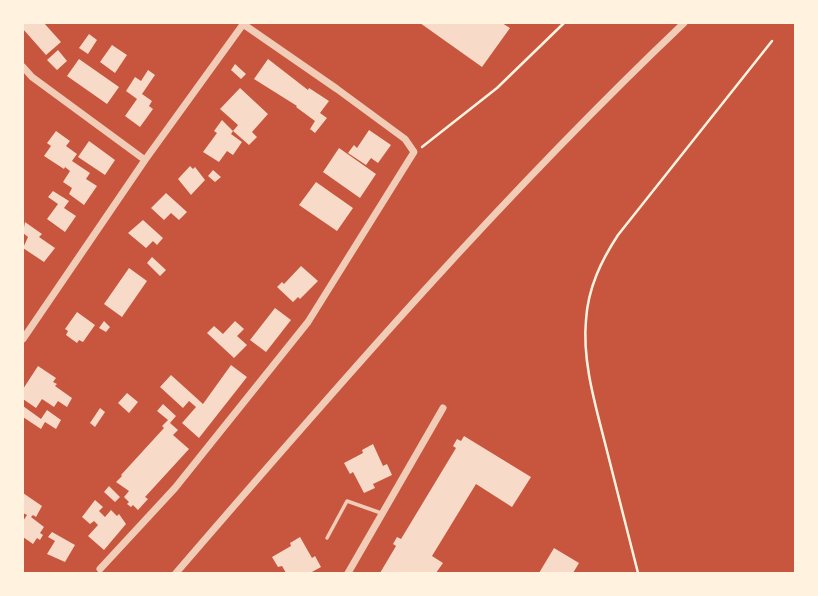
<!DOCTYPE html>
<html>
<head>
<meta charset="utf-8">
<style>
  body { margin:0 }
  #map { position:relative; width:818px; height:596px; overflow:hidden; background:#c8553d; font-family:"Sofia Sans Condensed",sans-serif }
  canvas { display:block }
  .frame { position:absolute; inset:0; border:24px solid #fff3e0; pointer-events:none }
</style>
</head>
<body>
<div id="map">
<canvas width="818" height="596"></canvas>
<div class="frame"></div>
</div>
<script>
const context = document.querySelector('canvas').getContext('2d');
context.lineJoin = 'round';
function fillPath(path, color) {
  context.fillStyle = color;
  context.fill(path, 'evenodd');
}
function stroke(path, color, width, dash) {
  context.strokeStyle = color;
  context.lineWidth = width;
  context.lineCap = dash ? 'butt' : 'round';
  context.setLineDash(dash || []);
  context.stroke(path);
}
const building = new Path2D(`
  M23 23H44L61 42 46 55 23 29Z
  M420 23H502L510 28 482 67Z
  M89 34 97 40 88 54 79 48Z
  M112 45 127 55 115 73 100 62Z
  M58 50 67 61 57 70 47 60Z
  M79 59 119 87 107 104 67 76Z
  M268 59 308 90 309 88 329 101 320 113 327 118 315 133 310 129 315 121 296 107 297 106 254 79Z
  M235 64 246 74 241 79 231 70Z
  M148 70 155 75 142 94 152 101 149 106 153 109 140 127 125 116 137 99 126 91 135 77 141 81Z
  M240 88 268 114 252 132 257 137 249 145 233 131 238 125 220 109Z
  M222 120 233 131 231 134 242 142 233 155 227 151 219 162 203 152 217 133 214 131Z
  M369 130 391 145 378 163 371 158 366 165 348 153 354 145 357 148Z
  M56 131 70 141 66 146 77 154 72 161 90 173 86 179 97 186 84 205 69 194 72 188 63 182 70 171 65 167 64 169 44 156 51 146 47 143Z
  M89 141 115 160 105 175 78 157Z
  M339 148 376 174 360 198 323 172Z
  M190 166 193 169 195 167 205 180 191 195 178 179Z
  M213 170 221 177 215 182 208 176Z
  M316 182 353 208 337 231 299 205Z
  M53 191 69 201 64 208 76 216 65 232 47 219 58 204 48 197Z
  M166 193 187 212 179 220 171 213 164 220 151 208Z
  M143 220 163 238 157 245 153 241 146 248 128 233Z
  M25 222 42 234 39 237 55 248 44 262 23 248 28 237 23 233Z
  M152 257 166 270 160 276 147 263Z
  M301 266 318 281 300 299 298 297 293 302 277 287 282 282 284 284Z
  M129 268 147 281 122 317 104 304Z
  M275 308 291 320 266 352 250 340Z
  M77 312 95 325 83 342 79 340 77 343 66 335 68 331 65 329Z
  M104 321 110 327 106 332 99 328Z
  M235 321 244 329 237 336 247 345 234 358 207 333 214 326 223 334Z
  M231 365 247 377 199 438 182 423 196 407 189 401 183 408 160 387 171 375 203 404Z
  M38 366 56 378 53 382 57 384 55 386 72 398 67 407 58 401 54 407 42 399 36 408 23 399V389Z
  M127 393 138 402 129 413 118 403Z
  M163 404 176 416 170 423 178 430 173 435 189 449 145 497 148 499 138 510 133 505 131 507 127 504 129 502 124 497 129 491 116 482 122 476 121 475 164 428 162 426 168 420 157 411Z
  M23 406 41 419 47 410 61 420 56 429 45 422 41 429 23 417Z
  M100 408 105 412 95 427 90 423Z
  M464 436 531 477 512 507 476 484 432 556 443 563 436 573H380L396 546 393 544 397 537 401 539 456 448 453 446 457 439 461 441Z
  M373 444 383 466 387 464 392 475 373 484 375 488 364 493 353 472 350 474 344 463 363 453 362 450Z
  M109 486 120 497 115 502 104 492Z
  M23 493 42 506 36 517 33 515 31 517 44 527 40 533 43 535 40 540 37 538 33 544 23 537V521L27 515 23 513Z
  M95 500 103 507 99 511 105 517 111 510 117 516 119 514 126 524 104 550 88 536 98 525 94 521 90 524 82 517Z
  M52 532 75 545 65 562 47 554 55 541 48 537Z
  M300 537 312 558 315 556 321 567 310 573H286L282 566 278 567 272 557 291 546 290 543Z
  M554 548 579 563 573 573H539Z`);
const path = new Path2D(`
  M422 147 497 88 564 23
  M638 573C627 531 617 489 606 447 596 407 582 362 586 320 588 288 601 261 618 235L772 41`);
const service = new Path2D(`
  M327 538 347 501 381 513`);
const minor = new Path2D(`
  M23 67 32 77 145 160
  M23 339 145 160 244 23
  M100 569 175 488 308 322 414 152 405 139 337 89 243 24
  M176 573C339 384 503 195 684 23
  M348 573 443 408`);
fillPath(building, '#f7dbc8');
stroke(path, '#fff3e0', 2.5);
stroke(service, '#f1ccb7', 3.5);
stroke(minor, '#f1ccb7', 7);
</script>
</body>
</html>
